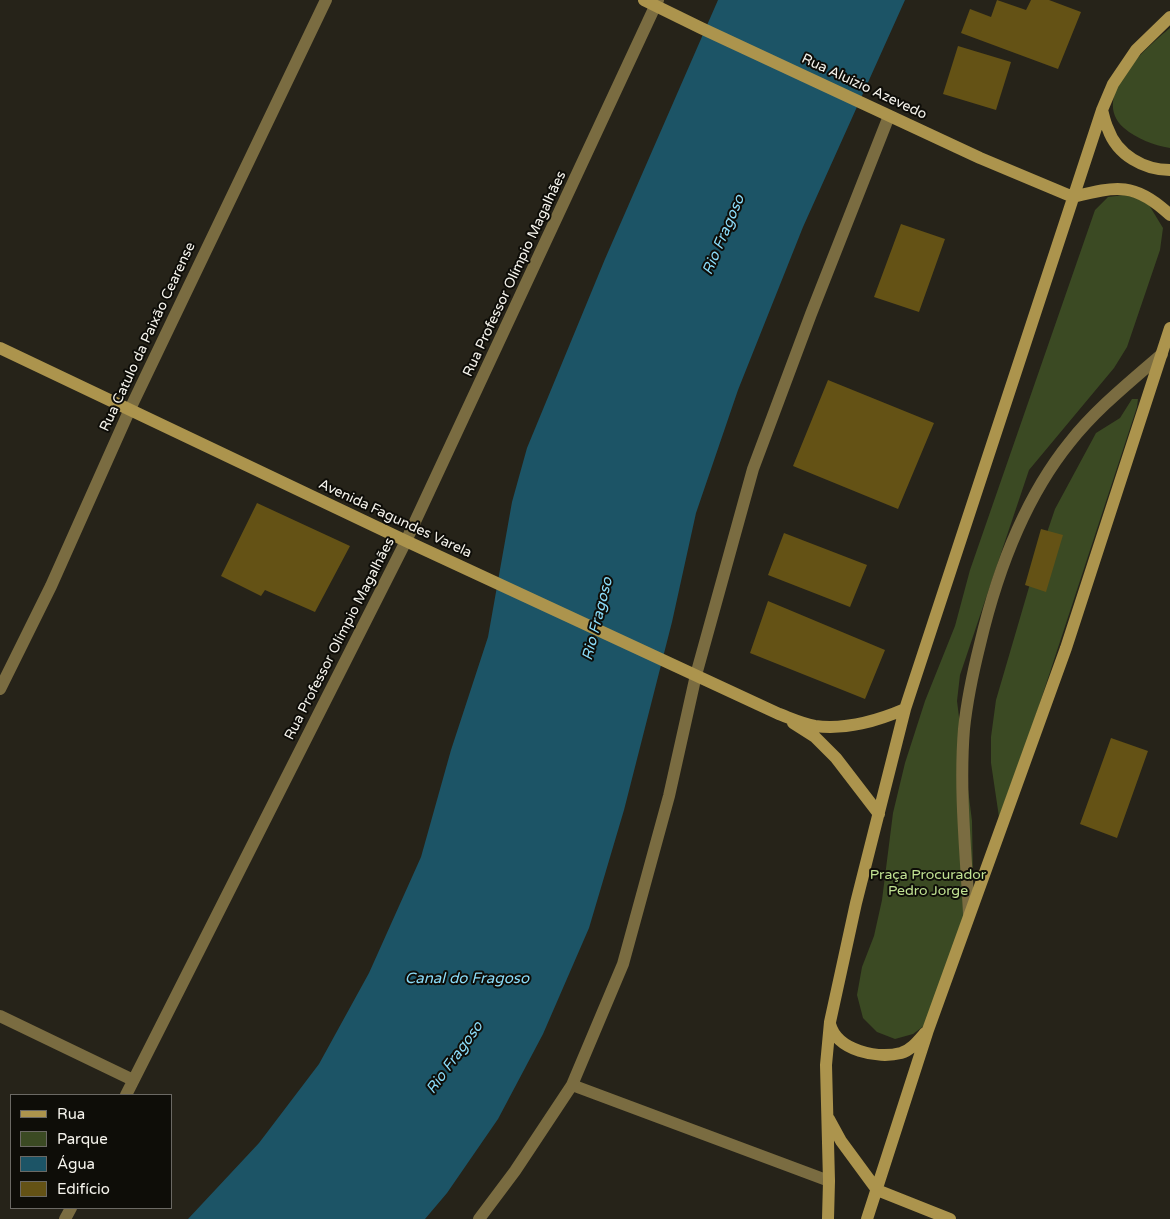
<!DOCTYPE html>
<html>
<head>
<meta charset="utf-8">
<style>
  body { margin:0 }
  #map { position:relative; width:1170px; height:1219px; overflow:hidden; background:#262319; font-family:"Varela Round",sans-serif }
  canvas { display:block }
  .legend { position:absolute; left:10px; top:1094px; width:162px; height:115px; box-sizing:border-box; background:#0e0d08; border:1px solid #6b6964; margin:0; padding:6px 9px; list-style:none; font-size:15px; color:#f6f4ed }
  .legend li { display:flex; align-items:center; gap:10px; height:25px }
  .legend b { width:25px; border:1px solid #6b6964 }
</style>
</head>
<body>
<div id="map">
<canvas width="1170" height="1219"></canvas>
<ul class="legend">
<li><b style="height:6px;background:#ac944d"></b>Rua</li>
<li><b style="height:14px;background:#3b4a23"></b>Parque</li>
<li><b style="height:14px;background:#1c5466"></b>Água</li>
<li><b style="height:14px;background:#645215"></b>Edifício</li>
</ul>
</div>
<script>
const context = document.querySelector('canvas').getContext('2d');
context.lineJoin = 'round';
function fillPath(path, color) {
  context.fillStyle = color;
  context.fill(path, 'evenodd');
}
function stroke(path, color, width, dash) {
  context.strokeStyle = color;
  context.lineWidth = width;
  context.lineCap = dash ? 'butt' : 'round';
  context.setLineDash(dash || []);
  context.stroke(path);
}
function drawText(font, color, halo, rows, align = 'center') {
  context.font = font + ' "Varela Round",sans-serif';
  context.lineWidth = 4;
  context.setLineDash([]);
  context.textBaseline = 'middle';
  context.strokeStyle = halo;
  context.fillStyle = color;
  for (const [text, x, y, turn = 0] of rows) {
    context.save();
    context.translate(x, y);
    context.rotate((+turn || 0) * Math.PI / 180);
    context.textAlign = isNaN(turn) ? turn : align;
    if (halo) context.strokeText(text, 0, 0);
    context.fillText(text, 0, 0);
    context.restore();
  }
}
const green = new Path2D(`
  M1170 28V148C1153 145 1137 139 1124 128 1089 97 1147 47 1170 28Z
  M1124 195 1138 198 1149 205 1163 228 1160 250 1127 347 1114 368 1029 470 960 675 957 701 972 821 973 878 971 896 925 1025 913 1034 895 1039 877 1032 863 1018 857 995 862 967 874 936 882 900 893 813 905 763 925 701 955 626 970 570 1095 210 1108 197Z
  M1132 399H1138L1137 407 1032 727 999 817 991 763V737L996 700 1032 577 1055 509 1096 433 1120 418Z`);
const water = new Path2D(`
  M718 0H905L803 227 738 390 696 513 672 622 624 810 589 928 543 1034 498 1119 447 1193 425 1219H188L259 1143 319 1064 369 973 421 857 451 750 488 637 512 502 527 448 605 259Z`);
const building = new Path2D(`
  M997 0 1026 10 1031 0H1049L1081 12 1058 69 961 33 970 9 991 17Z
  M958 46 1011 62 996 110 943 94Z
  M901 224 945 239 919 312 874 297Z
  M828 380 934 423 898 509 793 466Z
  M257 503 350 546 315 612 265 590 261 596 221 576Z
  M1041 529 1063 535 1046 592 1025 585Z
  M784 533 867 565 850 607 768 575Z
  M768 601 885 650 865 699 750 653Z
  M1111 738 1148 751 1117 838 1080 824Z`);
const lane = new Path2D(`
  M969 914C966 853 959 790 964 729 967 700 973 672 980 644 997 572 1023 500 1070 442 1096 409 1130 382 1162 354`);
const street = new Path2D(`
  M0 689 51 586 130 409 326 0
  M0 1016 133 1080
  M572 1085 829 1181
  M126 1095 406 541 658 0
  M65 1219 71 1208
  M479 1219 515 1171 572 1085 623 964 669 796 696 675 753 469 811 314 889 116`);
const secondary = new Path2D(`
  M644 0 701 28 980 158 1073 197
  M1102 110C1104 117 1105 123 1108 129 1117 155 1144 170 1170 170
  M1073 197C1117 186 1135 182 1170 215
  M0 348 406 541 779 714C790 718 803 724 815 726 847 730 877 721 905 709
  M793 723 815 737 836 758 879 814
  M830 1024C837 1051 878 1059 901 1053 911 1050 918 1041 925 1033
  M829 1119 841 1141 877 1190 950 1219
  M828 1219 829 1181 826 1065 830 1022 856 903 905 709 1102 110 1113 84 1136 50 1170 17
  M867 1219 928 1030 1066 648 1170 328`);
const streetNames = [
  ["Rua Aluízio Azevedo",864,87,25],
  ["Rua Professor Olímpio Magalhães",515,274,-65],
  ["Rua Catulo da Paixão Cearense",148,337,-65],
  ["Avenida Fagundes Varela",395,519,25],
  ["Rua Professor Olímpio Magalhães",340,639,-63]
];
const parkNames = [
  ["Praça Procurador",928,875],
  ["Pedro Jorge",928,891]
];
const waterNames = [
  ["Rio Fragoso",724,235,-67],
  ["Rio Fragoso",598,619,-76],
  ["Canal do Fragoso",467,979],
  ["Rio Fragoso",455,1058,-54]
];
fillPath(green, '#3b4a23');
fillPath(water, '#1c5466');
fillPath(building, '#645215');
stroke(lane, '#7a6c41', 12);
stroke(street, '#7a6c41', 12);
stroke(secondary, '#ac944d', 12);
drawText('14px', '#f6f4ed', '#0e0d08', streetNames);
drawText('14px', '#c1e292', '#0e0d08', parkNames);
drawText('italic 15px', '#8bdcf9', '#0e0d08', waterNames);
</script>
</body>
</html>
